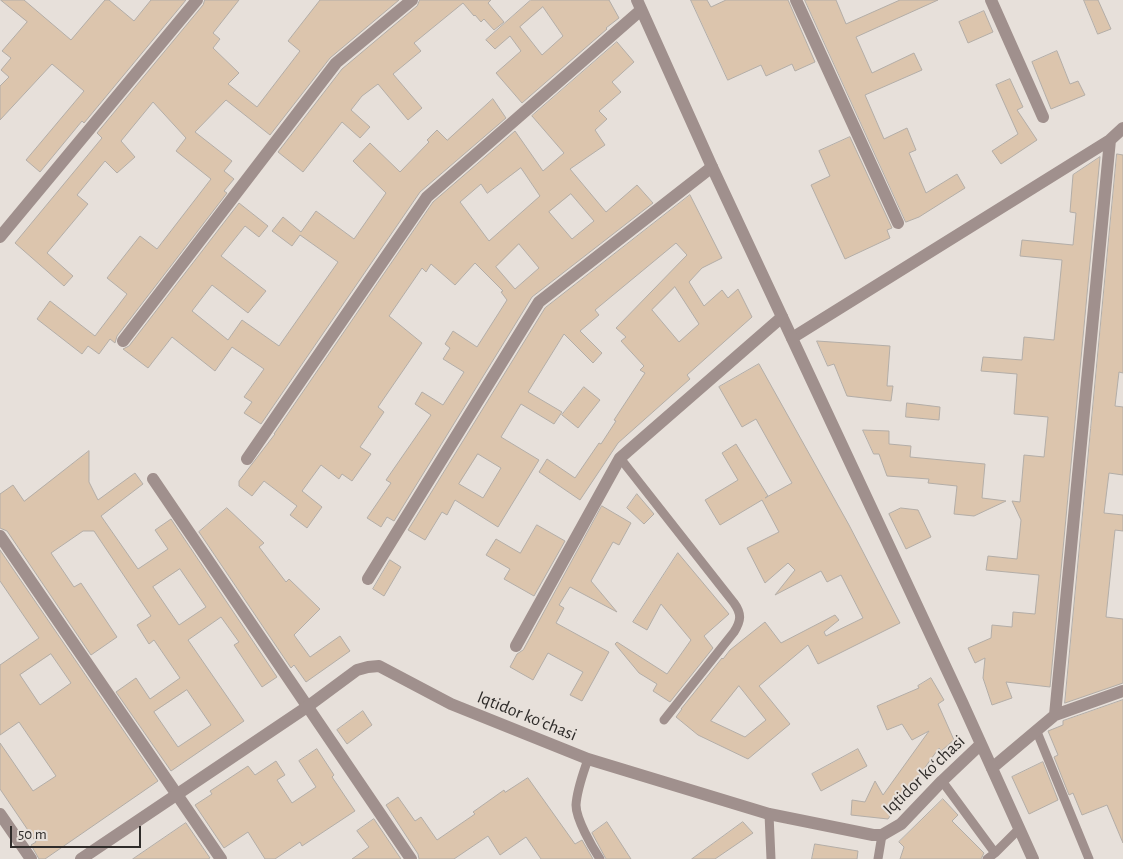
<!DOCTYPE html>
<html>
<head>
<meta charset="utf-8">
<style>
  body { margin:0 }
  #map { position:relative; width:1123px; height:859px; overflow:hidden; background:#e7e0da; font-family:"Alegreya Sans",sans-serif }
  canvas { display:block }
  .scale { position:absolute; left:10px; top:826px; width:131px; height:22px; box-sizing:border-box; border:2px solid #2f2c2a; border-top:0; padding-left:6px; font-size:15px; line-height:18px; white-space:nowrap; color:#2f2c2a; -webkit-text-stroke:4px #e7e0da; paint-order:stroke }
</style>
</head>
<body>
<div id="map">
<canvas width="1123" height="859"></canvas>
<div class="scale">50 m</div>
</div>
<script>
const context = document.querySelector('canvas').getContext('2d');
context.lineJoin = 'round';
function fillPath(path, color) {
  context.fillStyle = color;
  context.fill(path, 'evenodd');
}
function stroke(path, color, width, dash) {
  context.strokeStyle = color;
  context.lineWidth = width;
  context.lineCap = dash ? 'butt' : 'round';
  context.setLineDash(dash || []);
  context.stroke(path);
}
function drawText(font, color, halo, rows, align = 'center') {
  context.font = font + ' "Alegreya Sans",sans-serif';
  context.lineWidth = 4;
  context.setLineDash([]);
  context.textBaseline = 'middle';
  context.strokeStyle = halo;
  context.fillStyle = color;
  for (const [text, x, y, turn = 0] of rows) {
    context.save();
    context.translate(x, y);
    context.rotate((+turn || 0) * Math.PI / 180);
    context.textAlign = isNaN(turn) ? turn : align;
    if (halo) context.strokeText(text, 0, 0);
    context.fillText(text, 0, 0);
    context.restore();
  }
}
const building = new Path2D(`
  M1 0H24L71 40 105 0H109L134 21 151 0H186L84 123 82 121 40 172 26 160 84 91 52 64 0 120V86L9 77 1 70 11 58 2 51 27 22Z
  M205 0H239L213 33 220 39 213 48 239 73 228 84 257 107 300 51 288 41 320 0H399L330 58 270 135 226 100 195 132 232 161 224 171 234 179 224 191 227 193 117 336 115 343 110 339 99 354 88 346 82 354 37 319 50 301 95 336 127 294 107 278 140 236 157 249 211 179 176 151 186 138 153 102 121 141 135 157 117 173 105 161 77 195 88 204 47 253 73 276 64 286 15 243 102 138 97 133 203 5Z
  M420 0H491L488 3 504 22 494 30 484 19 481 22 475 15 474 16 463 3 414 43 421 51 393 74 422 108 408 120 378 84 362 96 351 110 370 127 360 138 342 122 303 172 278 152 342 69 417 6Z
  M531 0H609L619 18 606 28 607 29 522 103 496 73 521 51 510 36 495 49 486 40ZM543 7 563 36 542 55 520 27Z
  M691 0H707L711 7 726 0H788L815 62 795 71 792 64 766 76 761 65 728 80Z
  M805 0H836L846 24 900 0H938L856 37 872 73 914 53 922 70 865 95 884 139 907 128 916 150 909 153 926 193 957 174 965 188 919 217 906 222Z
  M1084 0H1098L1111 29 1098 34Z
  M984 11 993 32 968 43 959 22Z
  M617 42 634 62 612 82 621 92 599 111 607 119 595 130 605 145 570 169 606 212 637 185 653 203 532 297 394 521 387 517 381 527 367 518 391 483 386 480 431 415 415 404 422 392 443 405 464 372 443 359 450 348 445 344 453 331 477 347 507 300 501 292 503 291 475 263 455 285 431 264 426 272 422 268 389 316 422 343 378 407 384 412 360 447 371 454 352 481 342 474 339 479 321 465 302 491 322 507 307 528 290 515 297 506 264 481 252 496 239 486V481L275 434H274L433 202 515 131 543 171 564 153 532 116ZM521 168 540 196 489 241 460 202 481 184 487 193ZM571 194 594 221 572 239 549 212ZM519 244 539 268 515 289 496 267Z
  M1057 51 1070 84 1078 81 1085 95 1051 109 1032 62Z
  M1010 79 1023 107 1017 110 1037 140 1001 164 992 151 1018 134 996 85Z
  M493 99 506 118 420 192 261 424 244 413 252 402 244 397 264 369 232 347 215 371 172 337 148 368 123 349 129 346 239 203 268 226 259 237 245 226 221 256 266 291 248 313 212 285 192 311 228 340 242 320 279 346 338 262 300 235 292 246 272 231 283 217 301 232 316 211 354 239 386 193 353 161 370 143 400 172 429 142 427 140 437 130 447 140Z
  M850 137 892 228 887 230 890 238 845 259 811 185 830 176 819 151Z
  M1117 154 1123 155V373L1119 372 1115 406 1123 407V475L1109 473 1104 513 1123 515V531L1115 530 1106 617 1123 619V683L1065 703Z
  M1100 157 1050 687 1006 682 1012 698 992 705 983 678 985 658 975 663 968 648 991 638 992 625 1012 627 1013 612 1035 614 1039 575 986 570 988 556 1017 559 1021 520 1012 501 1020 502 1024 455 1044 457 1048 417 1014 414 1017 374 981 371 983 357 1022 360 1024 337 1054 340 1062 260 1020 256 1022 240 1073 245 1076 213 1070 212 1073 175Z
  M690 195 722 258 702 268 689 282 704 306 722 290 728 298 738 289 752 317 687 375 690 379 618 443 580 500 539 472 547 459 575 478 599 443 601 444 616 421 614 420 645 373 640 370 644 366 621 341 626 337 616 328 687 255 676 243 595 310 599 315 580 331 602 353 593 363 564 334 528 392 562 412 554 424 521 404 501 437 539 460 498 527 455 500 447 515 442 512 425 540 408 530 545 308ZM675 287 699 324 679 342 652 310ZM478 454 501 468 483 498 459 484Z
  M817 341 890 346 887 386H893L891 401 847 396 834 364 828 366Z
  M759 364 849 525 900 623 818 664 808 645 759 686 790 724 748 759 698 735 676 717 682 709H681L722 658 723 659 730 650 765 622 781 643 835 615 839 620 824 632 826 636 863 618 841 575 827 582 821 571 775 595 795 570 788 563 765 583 747 548 779 532 762 500 720 525 705 500 738 480 722 453 736 444 768 496 765 498 792 483 756 419 742 427 719 387ZM739 686 766 720 745 737 711 721Z
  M584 387 600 400 578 428 562 415Z
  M907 403 940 407 939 420 906 417Z
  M863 430 889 431V444L911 446 910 457 985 464 982 498 1006 501 974 516 954 514 957 486 928 483 929 479 887 476 879 454H874Z
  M89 451V482L98 500 135 473 143 484 101 516 138 569 168 549 155 530 171 519 277 677 262 687 234 645 239 642 221 617 188 640 244 721 171 771 116 692 136 678 150 699 180 678 154 640 149 644 137 625 151 616 94 531H83L51 553 74 587 81 583 117 637 91 655 7 531 0 528V494L13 485 24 501ZM180 569 206 607 179 625 153 587ZM187 690 211 725 178 747 154 712Z
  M637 494 654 514 644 524 627 508Z
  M602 506 631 523 619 545 613 542 591 581 617 612 570 587 559 605 564 608 556 623 609 652 582 701 570 695 583 672 548 653 533 680 510 667 517 654 523 650Z
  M227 508 264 543 259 547 286 582 289 579 320 609 294 635 310 657 340 636 350 651 306 682 294 665 291 668 199 532Z
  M901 508 918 510 931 537 906 549 889 514Z
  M537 525 565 541 534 596 504 579 510 569 486 555 496 539 520 553Z
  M0 550 158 781 45 859H39L31 845 36 842 0 789V743L33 791 56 776 19 722 0 735V665L39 638 0 581ZM51 654 71 683 40 705 20 675Z
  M678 553 729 614 704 636 713 648 670 702 653 691 657 684 639 673 615 644 617 642 667 674 691 640 661 604 647 630 633 622Z
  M390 560 401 567 384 596 373 589Z
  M931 678 944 700 938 704 954 740 941 751 939 748 888 819 851 815 852 800 865 802 875 781 883 795 929 731 912 740 902 724 887 730 877 706 919 688 918 686Z
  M1123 700V843L1107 805 1082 815 1073 793 1069 795 1054 757 1058 755 1048 731 1063 725V721Z
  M363 711 372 725 347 744 337 730Z
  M317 749 334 775 332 777 355 811 302 846 300 842 275 859H265L248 832 224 848 195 805 212 794 210 791 248 766 255 775 276 761 285 775 277 780 292 803 316 787 299 761Z
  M858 749 867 766 821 791 812 774Z
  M1043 762 1058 800 1029 814 1012 777Z
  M528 778 575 844 582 840 593 859H541L526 837 500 855 488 836 454 859H419L418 854 386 805 398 797 415 821 421 817 437 840 475 814 473 812 504 790 505 792Z
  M943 799 958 815 952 821 984 853 981 859H900L904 847 899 842Z
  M374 819 401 859H352L369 847 357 831Z
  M607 822 631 859H606L592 833Z
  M743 822 753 833 715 859H692Z
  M186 823 210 858 208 859H133Z
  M815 844 858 851 857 859H812Z`);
const service = new Path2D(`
  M620 458 734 603C742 614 741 621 734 632L664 720
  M1037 732 1089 859
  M588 759C583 774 577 789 576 805 576 819 592 847 600 859
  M942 781 995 853 987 859
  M769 814 771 859
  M995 853 1019 829
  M878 859 882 835`);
const minor = new Path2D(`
  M796 0 898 223
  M991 0 1043 117
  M0 237 197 0
  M792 338 1110 140 1123 128
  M123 341 336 63 412 0
  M247 459 427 197 641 10
  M153 479 411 859
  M0 536 221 859
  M368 579 539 302 712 167
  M516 646 620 458 782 317
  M1055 715 1110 140
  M992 768 1055 715 1123 691
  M0 814 31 859`);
const tertiary = new Path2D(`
  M637 0 712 167 962 702 1033 859
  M81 859 307 707 357 670 368 667 379 666 451 704 588 759 769 814 873 835H882L901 824 942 781 981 744`);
const streetNames = [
  ["Iqtidor koʻchasi",527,716,22],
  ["Iqtidor koʻchasi",924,775,-44]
];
fillPath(building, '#dcc5ad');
stroke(building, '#b3ada7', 1);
stroke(service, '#a0908d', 9);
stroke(minor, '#a0908d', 12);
stroke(tertiary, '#a0908d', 12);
drawText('18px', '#2f2c2a', '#e7e0da', streetNames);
</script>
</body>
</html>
